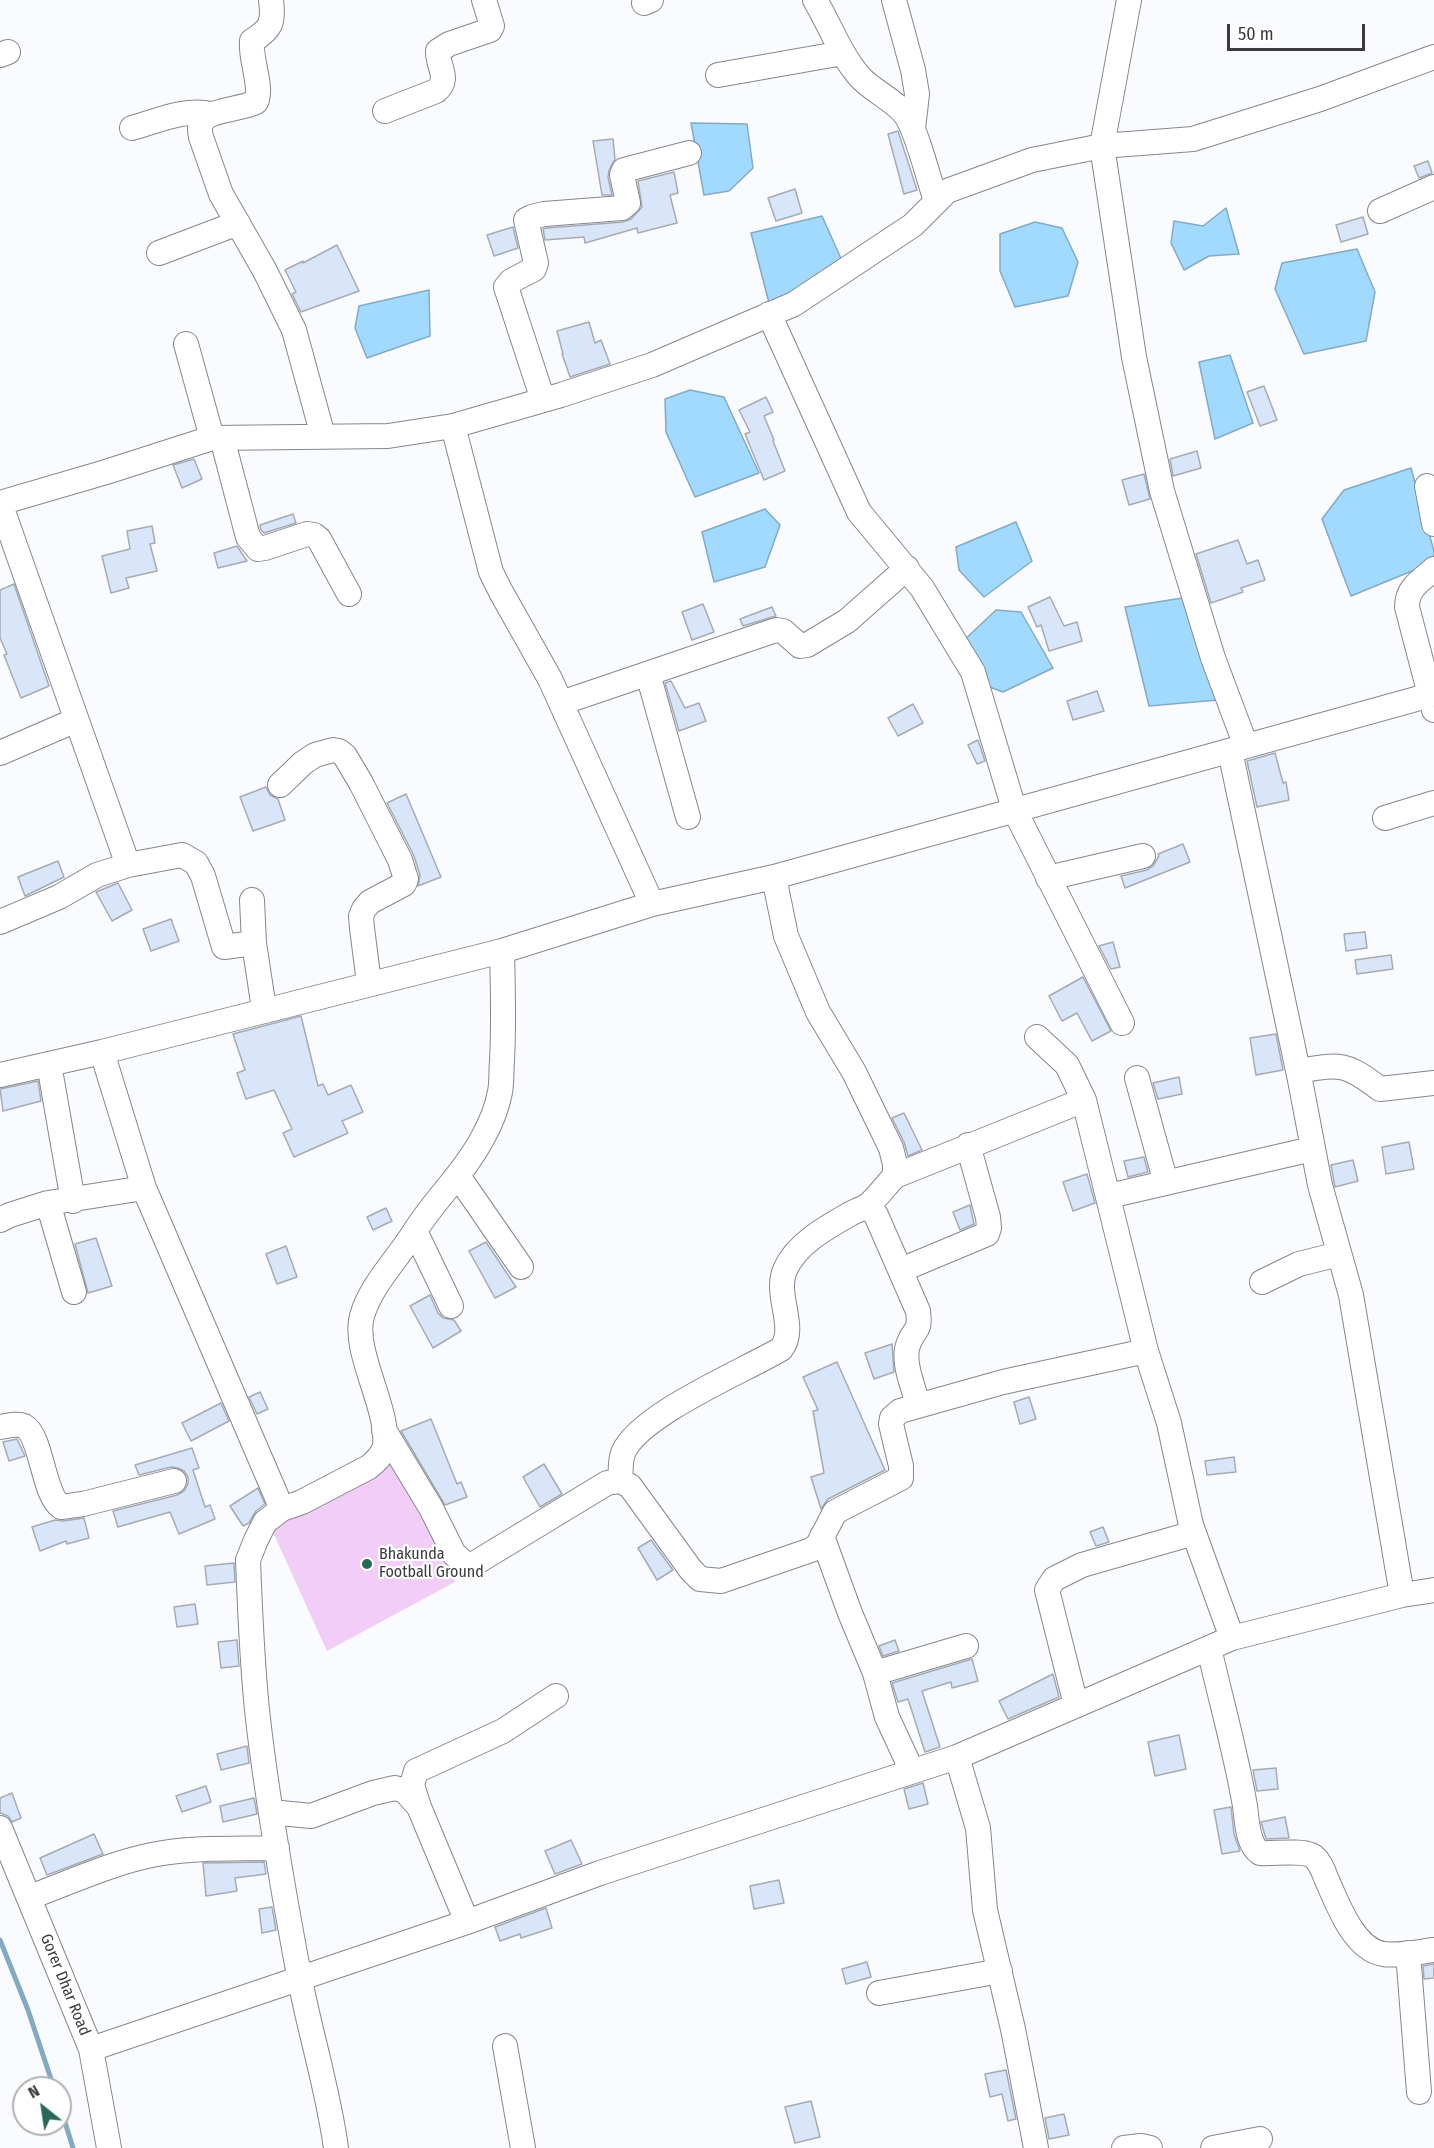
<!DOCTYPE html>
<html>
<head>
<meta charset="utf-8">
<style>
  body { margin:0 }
  #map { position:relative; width:1434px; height:2148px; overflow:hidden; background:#fafbfe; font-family:"Fira Sans Condensed",sans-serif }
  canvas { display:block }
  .north { position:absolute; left:12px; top:2076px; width:60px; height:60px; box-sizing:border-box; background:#fff; border:2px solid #b1b1b2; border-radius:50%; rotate:330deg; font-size:16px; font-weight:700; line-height:24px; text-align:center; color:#3b3b3f }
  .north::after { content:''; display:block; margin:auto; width:21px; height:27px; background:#276858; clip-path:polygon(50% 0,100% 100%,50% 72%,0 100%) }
  .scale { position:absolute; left:1227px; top:24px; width:138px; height:27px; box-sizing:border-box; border:3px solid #3b3b3f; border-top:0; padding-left:8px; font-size:18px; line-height:21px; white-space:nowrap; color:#3b3b3f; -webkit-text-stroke:4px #fff; paint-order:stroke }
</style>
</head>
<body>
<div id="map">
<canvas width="1434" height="2148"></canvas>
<div class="north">N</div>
<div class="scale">50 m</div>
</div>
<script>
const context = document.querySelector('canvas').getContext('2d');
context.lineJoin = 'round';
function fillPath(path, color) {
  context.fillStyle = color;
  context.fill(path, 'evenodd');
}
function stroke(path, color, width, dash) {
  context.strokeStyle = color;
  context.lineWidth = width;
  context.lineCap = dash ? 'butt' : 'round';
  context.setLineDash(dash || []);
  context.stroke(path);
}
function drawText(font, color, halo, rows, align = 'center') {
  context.font = font + ' "Fira Sans Condensed",sans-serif';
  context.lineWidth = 4.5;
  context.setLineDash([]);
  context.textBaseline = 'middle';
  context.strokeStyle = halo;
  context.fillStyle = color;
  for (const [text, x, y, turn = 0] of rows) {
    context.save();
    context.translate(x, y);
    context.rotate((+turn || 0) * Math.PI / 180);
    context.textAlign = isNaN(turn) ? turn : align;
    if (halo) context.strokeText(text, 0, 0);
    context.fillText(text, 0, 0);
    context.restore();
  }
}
const green = new Path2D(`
  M390 1457 439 1546 455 1582 327 1651 271 1528Z`);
const water = new Path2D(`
  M691 123 747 124 753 168 729 191 704 195Z
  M1226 208 1239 254 1209 256 1184 270 1171 243 1174 221 1203 226Z
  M822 216 843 263 787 300 769 303 751 233Z
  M1035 222 1062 228 1078 262 1068 296 1015 307 1000 271V234Z
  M1357 249 1375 292 1366 341 1304 354 1275 289 1282 263Z
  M429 290 430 336 367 358 355 328 359 306Z
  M1230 355 1253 423 1215 439 1199 362Z
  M690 390 724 397 759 473 695 497 666 432 665 399Z
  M1411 468 1434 551V562L1351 596 1322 519 1344 490Z
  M765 509 780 525 765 567 714 582 702 532Z
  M1016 522 1032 561 984 597 959 570 956 547Z
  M1189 597 1218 700 1149 706 1125 607Z
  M996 610 1021 612 1053 668 1003 692 974 681 958 646Z`);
const stream = new Path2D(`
  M0 1940 28 2010 54 2088
  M60 2106 73 2148`);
const building = new Path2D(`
  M898 131 917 190 904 194 888 134Z
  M613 139 615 159 609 170 608 177 612 195H602L593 141Z
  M1428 161 1432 173 1419 178 1414 166Z
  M674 172 678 193 670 195 677 223 638 233 637 228 585 243 584 237 545 240 543 229 546 228 623 222 631 219 642 207 638 181Z
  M795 189 802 213 776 221 768 198Z
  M1363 217 1368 234 1341 242 1336 225Z
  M513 227 518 248 494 256 487 235Z
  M337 245 359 291 301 312 292 294 296 292 285 270 303 261V263Z
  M589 322 595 343 601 340 610 364 570 377 562 354H563L557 331Z
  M1264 386 1277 420 1260 426 1247 392Z
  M766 397 773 412 764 416 774 440 773 441 785 471 764 480 745 434 750 432 739 410Z
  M1197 451 1201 468 1173 476 1170 459Z
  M194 459 202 479 182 488 173 465Z
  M1144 474 1150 499 1129 505 1122 480Z
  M293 514 296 523 264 533 261 530 260 525Z
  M152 526 155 543 150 544 157 571 126 578 129 588 111 593 102 556 130 549 127 531Z
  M1238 540 1247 564 1258 560 1265 580 1241 588 1243 592 1211 603 1196 554Z
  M237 546 247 561 218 568 214 553Z
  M14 584 49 686 21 698 4 655 7 654 0 638V590Z
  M1050 597 1064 626 1077 622 1082 641 1049 651 1041 625 1037 627 1028 607Z
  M703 604 714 632 692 640 682 612Z
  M772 607 776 616 743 626 740 619Z
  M671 681 685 708 699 703 706 721 679 731 665 683Z
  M1097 691 1104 711 1073 720 1067 701Z
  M913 704 923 723 898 736 888 718Z
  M978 740 985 761 977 764 968 745Z
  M1275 753 1283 783 1286 782 1289 800 1257 807 1247 761Z
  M266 787 270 795 278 799 285 820 253 831 240 797Z
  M406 794 441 877 418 886 420 875 414 856 387 803Z
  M1183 844 1190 862 1125 888 1121 876 1147 870 1153 866 1159 856 1158 854Z
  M58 861 64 877 25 896 18 877Z
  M118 883 132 910 112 921 96 892Z
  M171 919 179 941 151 951 143 929Z
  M1365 932 1367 948 1346 951 1344 934Z
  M1113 942 1120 967 1111 969 1099 946Z
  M1391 955 1393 969 1357 974 1355 960Z
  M1083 977 1111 1031 1092 1041 1077 1013 1062 1021 1049 996Z
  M301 1016 318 1086 323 1084 328 1095 351 1085 363 1112 342 1121 348 1133 294 1157 283 1133 292 1129 274 1090 246 1099 237 1073 245 1070 233 1034Z
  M1276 1034 1283 1070 1256 1075 1250 1038Z
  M1179 1077 1182 1094 1158 1099 1153 1083Z
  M38 1081 41 1101 3 1111 0 1089Z
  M904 1113 922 1150 908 1156 904 1142 892 1118Z
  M1409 1142 1414 1169 1386 1174 1382 1147Z
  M1144 1157 1148 1172 1128 1177 1124 1161Z
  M1353 1160 1358 1181 1335 1187 1331 1165Z
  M1087 1174 1095 1203 1073 1211 1063 1182Z
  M970 1205 974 1224 960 1230 953 1212Z
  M386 1208 392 1221 373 1230 367 1217Z
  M96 1238 112 1286 88 1293 75 1244Z
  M486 1242 516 1287 495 1298 469 1251Z
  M286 1246 297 1277 277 1284 266 1254Z
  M430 1295 438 1313 443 1318 454 1320 461 1331 433 1348 410 1306Z
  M892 1344 894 1372 874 1379 865 1353Z
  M837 1362 885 1470 828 1499 821 1509 811 1477 824 1473 813 1411 818 1410 803 1377Z
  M260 1392 268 1409 257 1414 249 1397Z
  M1029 1397 1036 1419 1020 1424 1014 1402Z
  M221 1403 229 1421 191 1441 182 1423Z
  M431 1419 457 1484 461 1482 467 1497 445 1505 401 1431Z
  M17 1439 25 1456 9 1461 3 1442Z
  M192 1448 199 1468 193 1470 205 1507 210 1505 215 1519 179 1534 170 1512 118 1527 113 1511 177 1495 184 1491 188 1484V1477L184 1471 178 1468 171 1467 139 1475 135 1465Z
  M1234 1457 1236 1472 1207 1475 1205 1461Z
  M544 1464 562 1494 540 1507 523 1477Z
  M258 1488 265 1504 256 1511 249 1523 243 1526 230 1506Z
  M84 1518 89 1538 67 1544 66 1541 40 1551 32 1527 55 1520 63 1521Z
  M1103 1527 1109 1542 1096 1546 1090 1532Z
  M651 1540 673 1570 657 1580 638 1548Z
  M234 1563 235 1582 207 1585 205 1566Z
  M195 1604 198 1624 177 1627 174 1607Z
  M237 1640 239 1666 221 1668 218 1642Z
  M895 1640 899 1651 883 1656 879 1646Z
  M972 1659 978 1681 952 1688 951 1682 922 1691 940 1747 925 1752 908 1699 898 1702 892 1683Z
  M1053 1674 1059 1697 1008 1719 999 1701Z
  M1179 1735 1186 1769 1155 1776 1148 1742Z
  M247 1746 249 1763 221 1770 217 1754Z
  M1276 1768 1278 1789 1257 1791 1253 1770Z
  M923 1783 928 1804 909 1809 904 1789Z
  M206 1786 211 1802 182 1812 176 1796Z
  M12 1793 21 1818 12 1822 8 1816 0 1813V1798Z
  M254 1798 257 1814 223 1822 220 1806Z
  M1231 1807 1234 1834 1240 1851 1222 1854 1214 1810Z
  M1285 1817 1289 1838 1266 1839 1261 1822Z
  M94 1834 103 1854 47 1875 40 1858Z
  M571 1840 582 1864 555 1874 545 1851Z
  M264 1862 266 1874 235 1878 237 1891 206 1896 203 1863Z
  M779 1880 784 1903 754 1909 750 1886Z
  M272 1907 276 1930 262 1933 259 1909Z
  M546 1908 552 1928 521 1938 520 1934 500 1941 495 1927Z
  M867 1962 871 1977 846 1984 842 1969Z
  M1434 1964V1978L1424 1979 1423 1966Z
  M1006 2070 1016 2119 1008 2121 1002 2094 990 2097 985 2074Z
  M811 2101 820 2137 795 2143 785 2107Z
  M1064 2114 1069 2135 1049 2139 1045 2118Z`);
const minor = new Path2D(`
  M271 0C274 23 271 29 252 41 250 60 263 87 256 102 243 109 208 110 202 122 199 127 200 132 201 137L221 194 265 271 294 330 323 436
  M815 0C830 25 840 54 859 76 872 91 893 99 905 114 917 130 929 181 936 201
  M894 0 913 70 917 94 913 129
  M1129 0 1102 146 1134 357 1162 491 1213 658 1246 746
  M644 3 651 0
  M0 55 8 52
  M718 75 843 53
  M385 111 436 91C451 79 437 66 438 51L449 44 490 30 492 26 484 0
  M132 128C157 121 185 108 211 114
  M1380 211 1434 187
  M159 253 238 223
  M769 314 859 512 922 588 973 672 1014 809 1122 1023
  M186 344 212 438
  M543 400 506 287 511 281 534 269 536 263 526 220 532 217 544 214 622 208 628 203 622 175 624 170 689 153
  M453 426 491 572 501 592 550 679 652 904
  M222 438 248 537 258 549 265 548 307 534 314 535 319 539 349 594
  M1427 486 1434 524
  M1434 569C1421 581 1407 587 1407 607L1434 710
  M648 674 688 817
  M561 703 776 630 783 631 800 646 807 645 847 621 907 568
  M1230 751 1300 1080 1320 1185 1351 1295 1402 1595
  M0 753 76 720
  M280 785 303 763 315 755 333 750 339 751 345 756 361 783 400 860 406 879 404 884 370 902 364 909 361 916 362 928 369 983
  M1385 818 1434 803
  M128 865 0 503 106 472 212 438 388 436 453 426 561 395 652 365 794 304 913 225 947 191 1032 160 1102 146 1193 139 1320 99 1434 57
  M1048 878 1143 856
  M252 900 254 943
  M0 922 59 897 97 875 128 865 182 855 196 863 203 876 224 947 254 943 264 1009
  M1037 1037 1067 1065 1084 1100 1146 1351 1169 1423 1191 1525 1232 1638
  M102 1052 144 1188 282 1509
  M49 1064 73 1201
  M1298 1071C1340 1064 1345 1062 1380 1089L1434 1083
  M0 1075 102 1052 502 951 652 904 774 877 1434 694
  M1137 1078 1166 1183
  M458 1176 521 1267
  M895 1176 1084 1100
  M1109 1196 1312 1149
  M48 1203 74 1292
  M867 1206 876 1215 918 1311C921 1334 914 1327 908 1345 902 1362 914 1388 918 1405
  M0 1220 10 1215 48 1203 144 1188
  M415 1231 451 1306
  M901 1270 987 1234 989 1228 988 1217 968 1145
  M1262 1282 1299 1264 1339 1254
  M0 1427C7 1426 17 1423 24 1426 42 1436 43 1495 61 1507L83 1504 174 1481
  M384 1430 431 1508 454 1554 464 1563 472 1565 607 1483 620 1481 630 1486 691 1570 700 1579 721 1581 811 1550 818 1545 835 1512 901 1478V1466L891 1424 892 1418 900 1411 1003 1382 1146 1351
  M620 1481C621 1473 620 1461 623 1453 638 1415 744 1371 781 1349 798 1328 774 1295 785 1270 796 1244 827 1227 850 1214 855 1211 862 1209 867 1206 877 1198 886 1185 895 1176V1164L891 1148 854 1072 818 1012 786 936 774 877
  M822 1536 850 1613 875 1673 887 1717 912 1771
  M1209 1648C1221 1701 1236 1753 1245 1806 1247 1820 1247 1844 1260 1853 1273 1854 1299 1850 1311 1855 1319 1859 1323 1870 1326 1878 1337 1902 1353 1949 1383 1954 1399 1956 1418 1952 1434 1950
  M875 1673 966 1646
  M1076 1705 1047 1590 1054 1579 1082 1565 1194 1533
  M957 1757 978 1828 985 1910 1013 2029 1036 2148
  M419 1807 412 1785 416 1771 503 1731 556 1696
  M271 1812 311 1816 373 1793 395 1788 405 1791 419 1807 467 1922
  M0 1828 91 2049 109 2148
  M30 1897C71 1882 113 1862 157 1854 196 1847 237 1849 277 1848
  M1408 1953 1419 2092
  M879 1993 1000 1971
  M505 2046 523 2148
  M91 2049 467 1922 600 1873 957 1757 1232 1638 1402 1595 1434 1590
  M336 2148C328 2089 310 2033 299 1975 283 1890 268 1805 258 1719 252 1666 250 1613 248 1560L256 1540 265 1522 282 1509 302 1502 369 1467C376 1461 384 1454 385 1445 389 1408 352 1350 362 1316 370 1286 399 1257 415 1231 435 1199 464 1173 482 1139 490 1125 497 1108 500 1092 502 1082 501 1071 502 1060 504 1024 503 987 502 951
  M1124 2148 1141 2146 1150 2148
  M1213 2148 1260 2139`);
const markers = [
  [367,1564,6,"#276858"]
];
const poiNames = [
  ["Bhakunda",379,1555],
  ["Football Ground",379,1573]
];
const streetNames = [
  ["Gorer Dhar Road",65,1985,68]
];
fillPath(green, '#f2cdf8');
fillPath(water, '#a2daff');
stroke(water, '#83aac5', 1.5);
stroke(stream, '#83aac5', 5);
fillPath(building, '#d9e6fa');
stroke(building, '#a6abb3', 1.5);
stroke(minor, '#85878f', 26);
stroke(minor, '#fff', 24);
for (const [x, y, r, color] of markers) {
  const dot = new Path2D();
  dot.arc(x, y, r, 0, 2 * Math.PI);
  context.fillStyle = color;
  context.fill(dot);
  stroke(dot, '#fff', 2);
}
drawText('16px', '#3b3b3f', '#fff', poiNames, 'left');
drawText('16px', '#3b3b3f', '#fff', streetNames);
</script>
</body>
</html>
